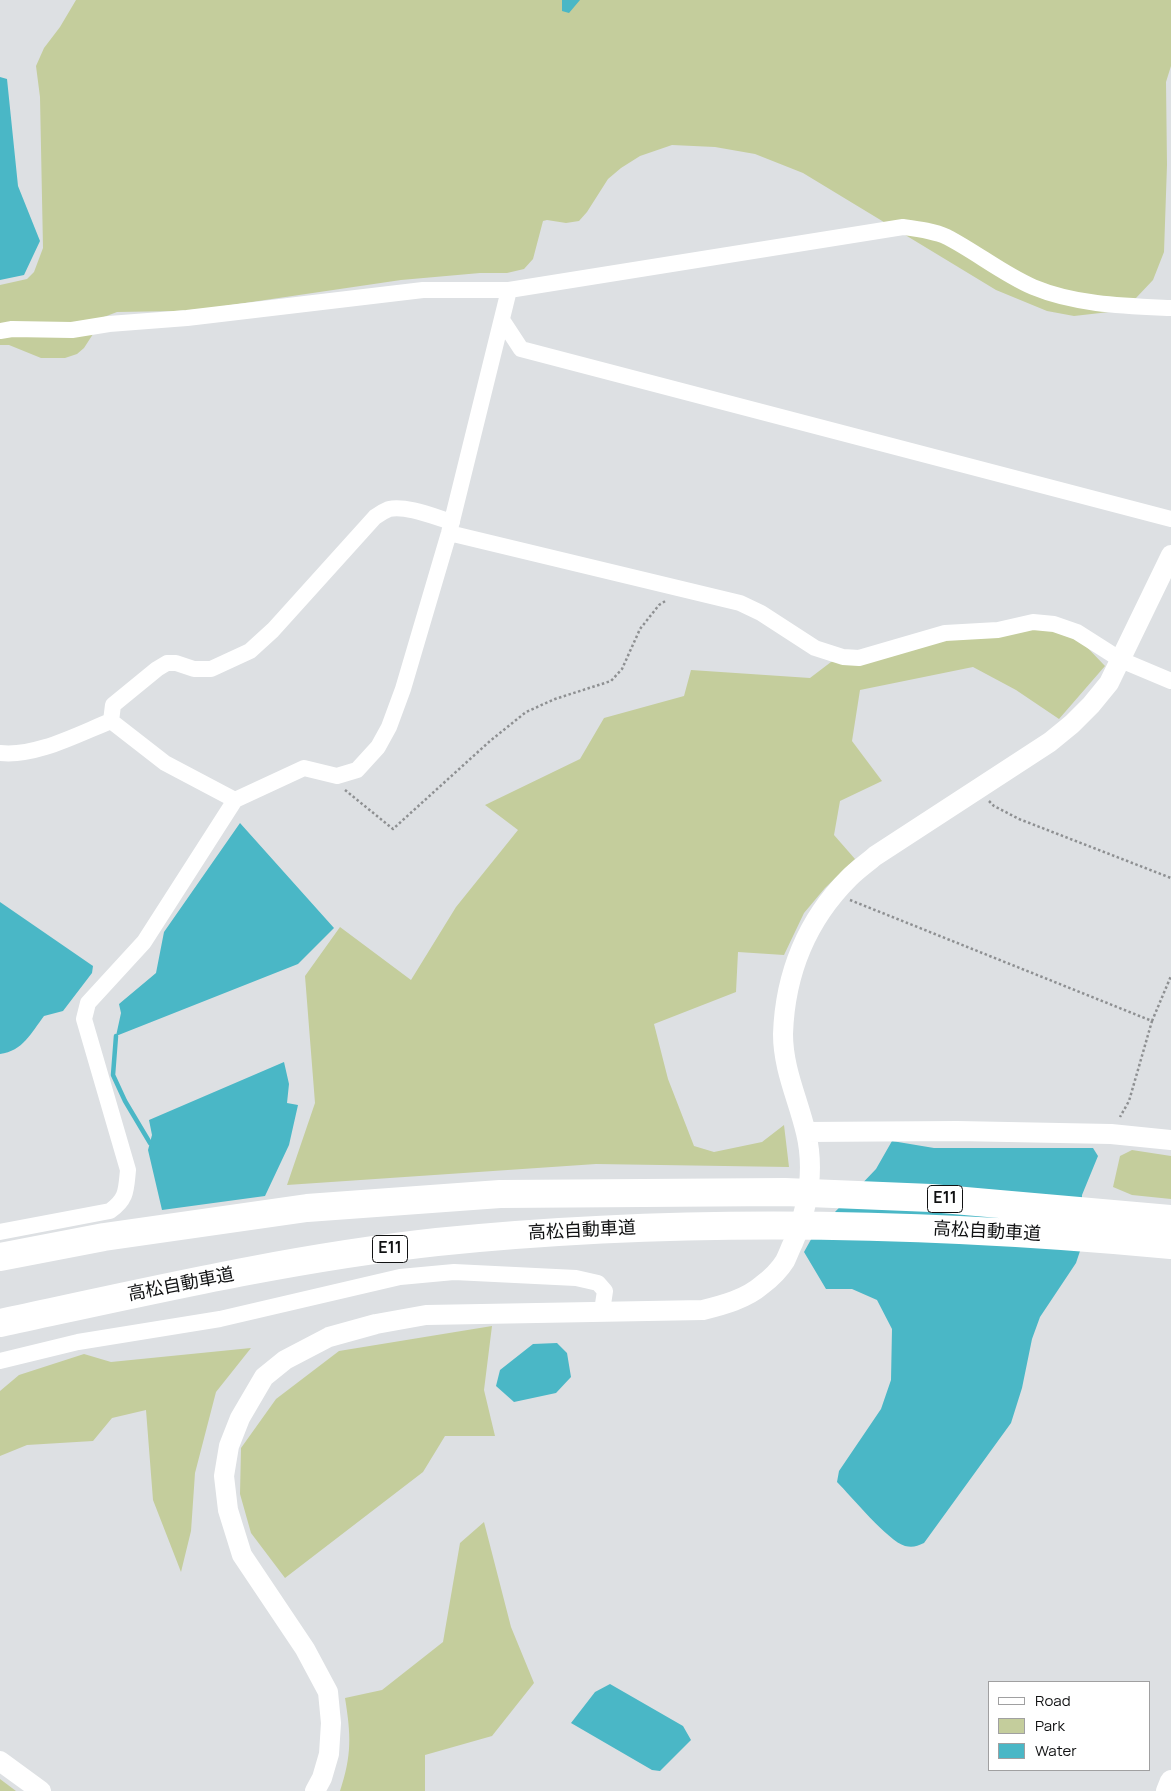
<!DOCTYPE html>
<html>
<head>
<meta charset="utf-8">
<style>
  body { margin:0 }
  #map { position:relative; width:1171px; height:1791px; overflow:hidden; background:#dde0e3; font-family:Manrope,sans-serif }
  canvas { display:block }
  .legend { position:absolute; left:988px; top:1681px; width:162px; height:90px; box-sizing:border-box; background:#fff; border:1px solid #a0a0a1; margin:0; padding:6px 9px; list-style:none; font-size:15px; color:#111213 }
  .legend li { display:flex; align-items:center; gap:10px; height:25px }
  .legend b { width:25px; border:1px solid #a0a0a1 }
</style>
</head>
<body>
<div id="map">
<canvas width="1171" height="1791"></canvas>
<ul class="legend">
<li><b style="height:6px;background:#fff"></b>Road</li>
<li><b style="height:14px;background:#c4cd9c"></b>Park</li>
<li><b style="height:14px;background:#4ab7c6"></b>Water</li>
</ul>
</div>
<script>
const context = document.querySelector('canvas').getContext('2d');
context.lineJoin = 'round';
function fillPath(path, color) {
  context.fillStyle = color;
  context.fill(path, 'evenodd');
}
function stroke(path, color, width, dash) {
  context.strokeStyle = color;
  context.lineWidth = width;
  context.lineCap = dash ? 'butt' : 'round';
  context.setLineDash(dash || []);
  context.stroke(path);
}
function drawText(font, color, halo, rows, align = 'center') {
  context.font = font + ' Manrope,"Noto Sans JP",sans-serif';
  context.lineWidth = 4;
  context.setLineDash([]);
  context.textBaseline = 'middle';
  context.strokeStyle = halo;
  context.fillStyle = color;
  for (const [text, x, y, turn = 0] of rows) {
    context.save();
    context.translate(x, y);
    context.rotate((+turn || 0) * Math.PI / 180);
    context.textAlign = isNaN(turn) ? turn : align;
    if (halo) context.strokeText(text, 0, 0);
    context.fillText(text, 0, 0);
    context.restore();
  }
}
const green = new Path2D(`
  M76 0H1171V66L1166 82 1167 165 1164 252 1153 280 1136 298 1109 312 1074 316 1047 311 996 290 803 173 755 154 715 147 672 145 640 156 621 168 608 179 587 212 579 221 566 223 547 220 543 221 533 259 524 269 507 273H480L401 280 204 309 175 311 117 312 104 317 84 348 77 354 65 358H41L9 345H0V285L27 279 34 272 43 248 40 97 36 66 44 48 60 27Z
  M1037 626 1081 641 1105 666 1059 719 1016 690 973 667 860 690 852 741 882 781 840 801 834 835 855 859 825 888 804 913 784 955 738 952 736 992 654 1024 668 1079 694 1146 714 1152 762 1142 784 1125 789 1167 596 1164 287 1185 315 1103 305 976 340 927 411 980 456 907 518 830 485 805 580 759 604 718 684 696 691 670 810 678 831 662 944 640Z
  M1132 1150 1171 1156V1199L1132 1195 1113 1187 1120 1156Z
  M492 1326 484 1390 495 1436H445L423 1472 285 1578 251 1533 240 1494 241 1448 276 1399 339 1351Z
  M251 1348 216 1392 195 1473 191 1531 181 1572 153 1500 146 1410 112 1418 93 1441 27 1445 0 1456V1391L19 1375 84 1354 111 1362Z
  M484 1522 511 1627 534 1683 492 1736 425 1755V1791H340C352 1755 351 1735 345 1698L382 1690 443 1642 460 1543Z
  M0 1779 16 1791H0Z`);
const water = new Path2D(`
  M562 0H580L569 13 562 11Z
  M0 77 7 79 18 186 40 241 24 275 0 280Z
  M240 823 334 928 298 964 116 1036 121 1013 119 1004 156 973 164 932Z
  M0 902 93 966 92 973 63 1011 44 1016C31 1033 23 1051 0 1054Z
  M284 1062 289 1084 287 1103 298 1105 289 1145 265 1196 162 1210 148 1150 152 1135 149 1120Z
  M892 1141 934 1148H1093L1098 1156 1082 1195V1245L1076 1263 1040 1317 1032 1339 1022 1388 1011 1423 924 1543C917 1546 913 1548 905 1546 888 1541 851 1496 837 1482L839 1471 881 1409 891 1380 892 1329 877 1300 852 1289H826L804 1252 814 1234 876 1169Z
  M557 1343 567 1353 571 1377 556 1393 514 1402 496 1386 500 1370 533 1344Z
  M610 1684 683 1726 691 1740 660 1771 652 1770 571 1723 595 1692Z`);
const stream = new Path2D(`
  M116 1036 113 1075 125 1101 150 1143`);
const path = new Path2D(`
  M345 790 393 829 490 741 526 712 555 699 611 681 622 669 640 629 659 605 667 600
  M989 801 994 806 1019 819 1171 878
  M850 900 1152 1021 1129 1101 1120 1117
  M1152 1021 1171 976`);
const minor = new Path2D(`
  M502 320 521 349 1171 519
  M0 331 12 329 72 330 109 324 187 318 423 290H509L903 227C918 229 934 231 947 237 976 252 1003 274 1033 287 1076 305 1125 306 1171 308
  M449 533 740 603 761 613 815 648 843 657 859 658 945 633 998 630 1033 622 1054 624 1077 632 1121 660 1171 681
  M111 721 113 705 157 669 167 663H176L194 669H211L250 651 273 630 375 517C379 514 384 511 389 509 406 505 435 517 452 522
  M0 753C36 757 78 734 111 721L165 763 235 800
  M0 1232 110 1211C127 1199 126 1190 128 1170L84 1019 88 1003 144 942 235 800 304 768 337 776 357 770 378 747 389 727 403 689 449 533 509 290
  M0 1361 78 1342 220 1319 400 1277 454 1272 576 1278 598 1283 605 1291 602 1311`);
const tertiary = new Path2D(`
  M806 1132 957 1131 1111 1134 1171 1140
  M0 1761 41 1791
  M315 1791 322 1778 329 1754 331 1723 328 1692 305 1649 242 1555 228 1510 224 1476 229 1446 240 1418 264 1377 285 1360 329 1337 376 1324 426 1315 703 1310C723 1305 746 1299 762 1285 770 1279 780 1269 785 1261 788 1255 790 1249 793 1243 808 1208 815 1171 806 1133 798 1099 783 1069 783 1034 785 974 807 920 849 878 857 870 867 863 875 856L1050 742 1072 724 1091 705 1109 683 1171 555`);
const secondary = new Path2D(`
  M1167 1791 1171 1781`);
const motorway = new Path2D(`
  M0 1257 104 1237 307 1208 500 1194 785 1192 931 1198 1171 1219
  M0 1323C145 1292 290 1258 437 1242 681 1217 927 1222 1171 1245`);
const shields = [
  [945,1199,35],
  [390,1249,35]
];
const shieldNames = [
  ["E11",945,1199],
  ["E11",390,1249]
];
const streetNames = [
  ["高松自動車道",582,1231,-3],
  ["高松自動車道",987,1232,3],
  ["高松自動車道",181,1285,-11]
];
fillPath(green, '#c4cd9c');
fillPath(water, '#4ab7c6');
stroke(stream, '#4ab7c6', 4.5);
stroke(path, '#8e9092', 2.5, [2.5, 2.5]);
stroke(minor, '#fff', 16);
stroke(tertiary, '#fff', 20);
stroke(secondary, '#fff', 22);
stroke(motorway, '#fff', 28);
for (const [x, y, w] of shields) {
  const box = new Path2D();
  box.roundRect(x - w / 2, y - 13.5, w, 27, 4);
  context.fillStyle = '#fff';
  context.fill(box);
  stroke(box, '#111213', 1);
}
drawText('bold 16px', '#111213', null, shieldNames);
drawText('18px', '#111213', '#fff', streetNames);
</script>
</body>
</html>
